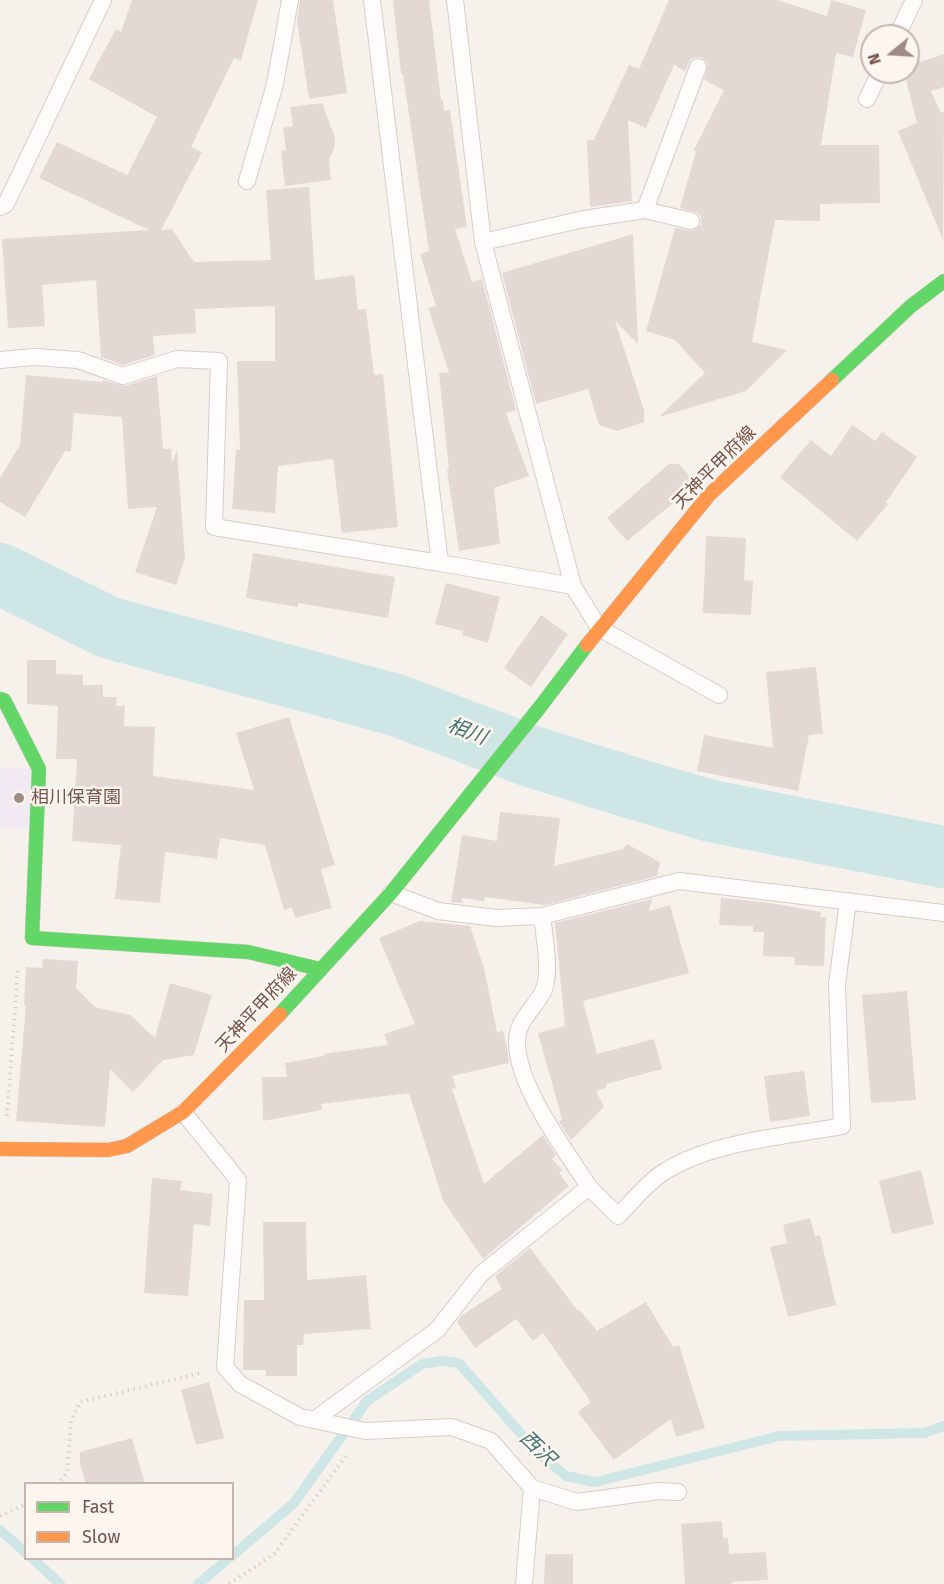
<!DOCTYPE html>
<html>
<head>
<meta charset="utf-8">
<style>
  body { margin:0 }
  #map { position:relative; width:944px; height:1584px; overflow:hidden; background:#f7f1ec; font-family:"Fira Sans",sans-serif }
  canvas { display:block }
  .legend { position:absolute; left:24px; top:1482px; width:210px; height:78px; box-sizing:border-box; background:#fef5ee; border:2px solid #c6b5ae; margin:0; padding:8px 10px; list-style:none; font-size:18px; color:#73554d }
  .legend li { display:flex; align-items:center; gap:12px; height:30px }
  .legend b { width:30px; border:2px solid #c6b5ae }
  .north { position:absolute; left:860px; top:24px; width:60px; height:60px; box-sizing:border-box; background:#fef5ee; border:2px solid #c6b5ae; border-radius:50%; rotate:252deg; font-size:16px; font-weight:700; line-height:24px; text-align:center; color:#73554d }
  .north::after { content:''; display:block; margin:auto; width:21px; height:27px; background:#a18c85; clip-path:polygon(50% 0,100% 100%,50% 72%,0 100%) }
</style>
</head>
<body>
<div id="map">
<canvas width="944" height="1584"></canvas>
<ul class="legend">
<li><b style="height:8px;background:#63d668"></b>Fast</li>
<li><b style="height:8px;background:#ff974d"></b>Slow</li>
</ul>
<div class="north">N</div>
</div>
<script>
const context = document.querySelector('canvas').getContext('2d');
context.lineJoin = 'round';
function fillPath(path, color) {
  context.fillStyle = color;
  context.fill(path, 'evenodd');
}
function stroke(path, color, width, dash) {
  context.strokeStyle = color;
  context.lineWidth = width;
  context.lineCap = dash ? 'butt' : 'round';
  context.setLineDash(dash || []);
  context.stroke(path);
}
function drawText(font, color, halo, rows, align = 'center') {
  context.font = font + ' "Fira Sans","Noto Sans JP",sans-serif';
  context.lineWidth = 5;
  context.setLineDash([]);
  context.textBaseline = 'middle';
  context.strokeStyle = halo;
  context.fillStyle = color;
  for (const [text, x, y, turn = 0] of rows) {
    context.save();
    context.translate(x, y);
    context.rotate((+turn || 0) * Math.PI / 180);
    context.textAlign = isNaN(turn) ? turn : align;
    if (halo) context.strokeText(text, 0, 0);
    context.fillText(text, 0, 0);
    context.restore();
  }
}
const education = new Path2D(`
  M0 767 39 769 37 830 0 828Z`);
const stream = new Path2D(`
  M0 1530 26 1553
  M232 1556 294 1503 367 1401 422 1364 441 1361 459 1363 536 1451 566 1476 595 1482 779 1436 924 1433 944 1426
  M32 1558 60 1584
  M198 1584 229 1558`);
const river = new Path2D(`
  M0 574 110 628 396 705 530 756 632 788 711 811 944 857`);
const building = new Path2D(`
  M132 0H258L241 60 234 58 191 147 202 152 161 230 172 229 194 262 271 260 266 190 309 187 315 280 354 275 358 310 366 309 374 375 383 374 398 527 342 533 333 459 278 466 275 513 232 509 236 450H240L237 361H275V306L195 309 196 333 153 336 155 355 123 365 101 357 96 280 42 285 45 326 8 328 2 239 149 230 39 178 57 142 127 175 157 117 89 79 116 29 121 32Z
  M300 0H333L347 93 309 99 297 21Z
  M393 0H429L441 100H443L444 111 450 110 467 227 455 229 472 282 482 279 516 410 506 413 529 476 494 488 500 544 459 551 447 470 449 469 439 373 449 372 428 308 436 306 420 254 429 251 403 74H401Z
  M669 0H777L827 16 831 0 866 10 853 57 836 53 821 145H879L880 203 820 204V221L775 220 752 342 787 350 746 391 659 417 705 373 675 340 646 331 675 228 693 231 701 224V217L698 213 680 208 696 151 694 150 724 90 704 80 708 65 702 57H696L691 59 685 71 674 65 646 128 628 120 632 201 590 207 587 140H594L629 65 639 69Z
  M944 54V87L931 91 941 113 944 112 943 240 898 131 917 123 904 72H908V58L917 55 920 62Z
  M322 103 335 138 334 149 329 159 331 180 285 186 281 151 286 150 283 128 293 126 290 107Z
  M633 234 638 344 615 321 644 410V422L617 431 599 425 588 389 536 404 502 273Z
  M26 375 103 382V380L125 386 157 376 163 449H171L172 464 177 450 185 559 176 585 135 572 157 507 128 509 122 417 74 413 71 451H65L25 517 0 502V478L20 445Z
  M852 425 875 441 882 432 917 457 886 502 888 504 857 541 780 477 811 440 831 456Z
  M669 464H679L695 482 688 491 627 541 607 518Z
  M706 536 746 538 744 580 753 581 751 615 703 613Z
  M253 553 395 577 388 618 298 603V607L246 598Z
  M446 583 500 597 488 643 462 635 463 631 435 624Z
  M541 615 568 634 531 687 504 668Z
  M27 660H56V674L83 675V685H103V697H117L116 706H125L124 726 155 727 153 776 254 790 236 733 289 717 335 865 321 869 332 908 295 918 292 907 284 910 265 845 220 838 217 859 165 852 160 903 115 899 121 845 72 841 77 759H56L58 706 27 704Z
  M816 667 823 734 809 735 798 791 697 771 704 735 773 748 766 672Z
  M500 812 560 818 554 866 623 849 627 844 660 862 657 876 545 905 485 897 484 901 461 898 463 903 451 902 462 835 497 841Z
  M721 898 770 903 821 912 820 917H826L824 966 795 965 794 957 763 956 764 932H753V926L719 925Z
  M652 899 649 911 670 905 689 973 583 1001 597 1054 654 1039 662 1069 606 1084V1088L596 1091 604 1107 571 1140 559 1122 562 1119 538 1033 565 1026 555 923Z
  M420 921 470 926 484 968 497 1032 503 1031 507 1048 509 1063 452 1076 456 1088 452 1089 484 1184 543 1135 556 1155 552 1159 562 1170 559 1173 569 1186 483 1259 443 1200 409 1093 321 1104 322 1110 263 1121 262 1077H287L285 1063 324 1056 323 1054 388 1045 384 1034 415 1024 379 938Z
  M43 959 78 961 76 988 95 1007 130 1015 155 1038 170 983 212 995 194 1055 163 1060 133 1092 110 1069 105 1127 16 1121 26 1005H24L26 967 42 968Z
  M907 991 916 1100 871 1103 862 995Z
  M804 1071 810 1116 770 1122 764 1076Z
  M921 1170 934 1224 892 1234 879 1181Z
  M152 1178 182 1181 180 1190 213 1194 210 1226 194 1224 188 1296 144 1293Z
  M810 1218 815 1236 820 1235 836 1305 788 1317 770 1247 787 1243 783 1225Z
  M263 1222H306L307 1280 366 1275 371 1329 304 1334 303 1345H297V1376H266V1370H243L244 1300H264Z
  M530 1248 578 1311 579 1309 597 1331 646 1302 673 1347 679 1345 705 1428 676 1437 671 1419 614 1460 578 1412 591 1402 543 1333 533 1341 516 1319 475 1348 457 1322 461 1316 502 1289 495 1276Z
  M209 1382 224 1438 196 1445 181 1390Z
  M132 1438 145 1484H86L80 1464V1452Z
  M722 1521 723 1538H728L729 1554 766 1552 768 1580 731 1582 732 1584H685L681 1524Z
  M545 1554H573V1584H544Z`);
const path = new Path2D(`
  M7 1116 18 968
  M56 1484 67 1474 71 1421 80 1402 200 1373
  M0 1516 26 1504
  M229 1584 274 1554 348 1453`);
const lane = new Path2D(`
  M372 0 440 563 573 586 599 628 719 695
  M455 0 483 242 573 586
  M897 36 914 0
  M867 99 880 72
  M247 181 275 84 290 0
  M0 207 6 204 103 0
  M645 210 698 67
  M483 242 584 219 645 210 691 221
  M0 360 34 357 78 360 123 376 177 359 219 361 214 527 440 563
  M391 893 438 911 496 918 542 916 679 881 944 913
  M542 916C544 935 551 971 544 989 537 1007 517 1019 517 1041 516 1085 565 1149 589 1187
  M183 1112 238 1180 225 1367 240 1384 300 1417 365 1431 452 1427 491 1441 532 1488 524 1584
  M314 1420 437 1330 481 1274 589 1187 618 1216C631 1203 645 1185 661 1174 709 1141 785 1137 842 1126L837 984 848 901
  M532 1488 577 1502 658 1491 678 1492`);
const fast = new Path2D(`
  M832 380 911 306 944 281
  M0 699 4 700 39 769 32 938 248 952 320 969
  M280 1014 391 893 540 707 587 645`);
const slow = new Path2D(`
  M587 645 709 495 832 380
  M0 1149 108 1150 127 1146 183 1112 280 1014`);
const markers = [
  [19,798,6,"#a18c85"]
];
const streetNames = [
  ["天神平甲府線",715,468,-45],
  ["天神平甲府線",257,1010,-47]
];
const poiNames = [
  ["相川保育園",31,798]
];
const waterNames = [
  ["相川",467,732,21],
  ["西沢",537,1449,44]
];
fillPath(education, '#f2eaf2');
stroke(stream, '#cee7e6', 10);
stroke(river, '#cee7e6', 62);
fillPath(building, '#e3d8d4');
stroke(lane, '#d6ccc8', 18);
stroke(fast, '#d6cdc8', 15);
stroke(slow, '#d6cdc8', 15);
stroke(path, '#d9d0cf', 4, [1.5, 4.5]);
stroke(lane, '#fefdfc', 16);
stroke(fast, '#63d668', 14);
stroke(slow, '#ff974d', 14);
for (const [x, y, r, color] of markers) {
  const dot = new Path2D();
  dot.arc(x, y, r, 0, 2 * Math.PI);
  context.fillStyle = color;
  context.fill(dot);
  stroke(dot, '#fef5ee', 2);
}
drawText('18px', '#73554d', '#fef5ee', streetNames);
drawText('18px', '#73554d', '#fef5ee', poiNames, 'left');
drawText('italic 20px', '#427677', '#fef5ee', waterNames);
</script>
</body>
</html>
